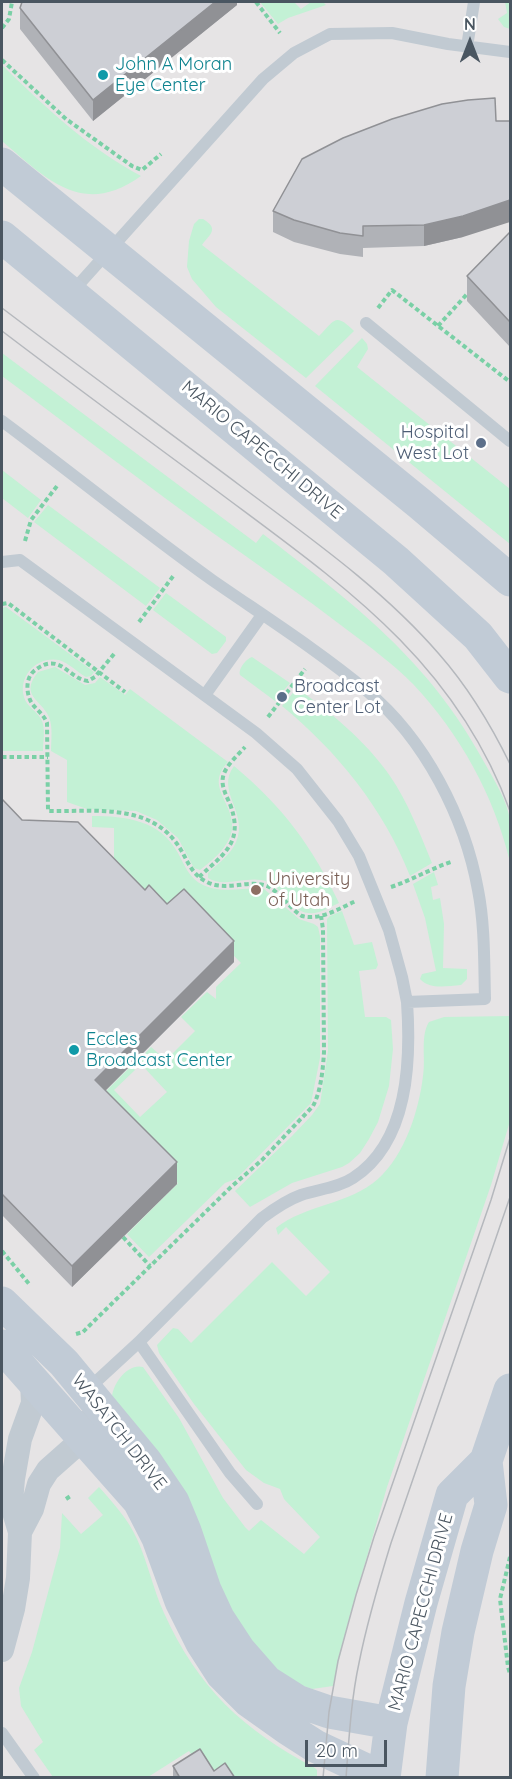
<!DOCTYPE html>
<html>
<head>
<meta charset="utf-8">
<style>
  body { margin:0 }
  #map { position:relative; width:512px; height:1779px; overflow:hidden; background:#f5f3f3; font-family:Quicksand,sans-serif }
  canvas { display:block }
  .frame { position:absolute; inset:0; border:3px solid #4a5661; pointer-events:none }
  .north { position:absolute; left:440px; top:12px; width:60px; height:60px; -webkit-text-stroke:4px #fff; paint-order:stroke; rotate:0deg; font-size:16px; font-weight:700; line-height:24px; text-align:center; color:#4a5661 }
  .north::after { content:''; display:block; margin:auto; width:21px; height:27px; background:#4a5661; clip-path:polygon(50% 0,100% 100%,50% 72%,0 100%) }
  .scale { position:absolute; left:305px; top:1740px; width:82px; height:27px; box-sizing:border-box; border:3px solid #4a5661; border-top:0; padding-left:8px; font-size:18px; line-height:21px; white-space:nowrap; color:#4a5661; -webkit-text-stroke:4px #fff; paint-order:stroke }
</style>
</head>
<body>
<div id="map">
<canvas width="512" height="1779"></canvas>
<div class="frame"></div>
<div class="north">N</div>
<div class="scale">20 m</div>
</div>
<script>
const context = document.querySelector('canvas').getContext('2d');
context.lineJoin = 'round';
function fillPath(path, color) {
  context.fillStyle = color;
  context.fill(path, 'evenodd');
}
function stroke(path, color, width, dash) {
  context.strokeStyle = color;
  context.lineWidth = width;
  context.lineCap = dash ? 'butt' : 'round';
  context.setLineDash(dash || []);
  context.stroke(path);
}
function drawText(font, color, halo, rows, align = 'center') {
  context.font = font + ' Quicksand,sans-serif';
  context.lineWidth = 6;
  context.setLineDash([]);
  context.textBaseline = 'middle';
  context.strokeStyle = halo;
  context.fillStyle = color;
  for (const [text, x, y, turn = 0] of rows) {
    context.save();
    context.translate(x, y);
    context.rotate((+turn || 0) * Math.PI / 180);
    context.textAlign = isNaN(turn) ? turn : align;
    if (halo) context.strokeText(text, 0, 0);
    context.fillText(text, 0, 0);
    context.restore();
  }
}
const education = new Path2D(`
  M2 2H510V1777H2Z`);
const green = new Path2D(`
  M260 2H294L301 9 311 2H323L326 5 288 18 278 24Z
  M505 2H510V29L504 27 498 19 507 13Z
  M2 65C44 106 88 148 141 176 82 218 47 179 2 141Z
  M199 219H203C219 229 211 233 202 245L319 336C335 320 335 312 354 331L306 378 216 307 192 279 187 267 189 241 194 224Z
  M362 338 367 344 368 349 357 367 510 489V544L315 386Z
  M2 353 256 543 263 534C353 603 429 660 484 762 494 780 507 800 510 820 512 833 511 849 510 862 494 795 460 734 413 684 393 664 369 646 346 629 303 596 258 565 213 533 142 482 72 428 2 376Z
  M2 470 41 500 28 518 2 498Z
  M48 505 160 588 146 606 34 522Z
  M166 593 226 637V641L217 653 212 654 153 610Z
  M6 607 94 672 91 676 86 677C77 672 69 663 59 660 37 656 18 676 24 697 27 707 36 710 41 719 46 727 43 742 43 751H2V608Z
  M252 657 290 683 275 701 240 675C238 669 246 659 252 657Z
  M55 667 85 685 95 683 100 677 125 695 130 689 228 762C204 787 235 803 232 829 230 846 213 860 200 870L194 868 178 838 157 820 136 811 87 809 67 802V760L51 751C51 740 53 727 49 717 41 699 19 696 38 672Z
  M297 688C331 713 365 740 390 776 408 802 420 834 432 863L410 876C384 809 337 751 282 706Z
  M234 766C283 807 312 846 339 903 330 907 318 915 308 913 291 911 283 889 268 882 249 874 225 889 208 878V873C218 864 231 854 236 842 249 813 215 791 234 766Z
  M92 816C126 816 160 820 178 853 185 866 189 878 203 885 222 894 244 887 264 889L299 919 314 924 318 927 320 936V1058L311 1103 236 1179 225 1183 149 1257 127 1234 178 1183 150 1156 160 1146 149 1134 138 1144 96 1101 131 1066 135 1070 114 1090 140 1117 167 1092 138 1061 151 1047 166 1060 195 1031 181 1017 207 992 216 999V987L241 963 186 907 167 925 114 879V828L92 827Z
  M434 872 438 885 431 887 433 900 440 898 444 924 443 968 467 969V979L461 985C447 986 430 990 420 979L422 974 436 971 425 918 413 884Z
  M342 911 354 945 372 942 378 965 376 969 359 971 365 1017H386L391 1020 393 1049 389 1086 378 1122 369 1139 360 1153 349 1163 342 1167 292 1183 250 1207 235 1191 292 1136 312 1115 320 1104 328 1051 327 919 330 916Z
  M510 1016V1121L491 1185 387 1487 347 1626 333 1686 312 1689 291 1682 251 1645 112 1397C113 1383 128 1363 143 1367L179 1418 223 1498 245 1527 249 1531 261 1520 304 1554 320 1537 284 1499 280 1489 264 1483 246 1470 194 1404 159 1353 157 1345 173 1328 178 1329 191 1343 272 1262 306 1296 330 1272 286 1227 278 1235 276 1228C306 1204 349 1205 378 1179 405 1155 419 1110 423 1076 426 1059 420 1036 429 1022L444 1017Z
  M99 1487C114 1504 128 1519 137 1539 148 1563 153 1589 164 1613 198 1688 243 1730 315 1768L317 1770V1777H207L189 1751 148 1777H53L34 1750 43 1742 21 1706 19 1688 32 1652 60 1548 62 1513 81 1534 103 1515 88 1498Z`);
const path = new Path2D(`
  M256 2 280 33
  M2 28 9 19 12 2
  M2 60 66 119 132 166 142 170 161 154
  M378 308 392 290 510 382
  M438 326 468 293
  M25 541 31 520 57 486
  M2 604 8 603 125 692
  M139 622 174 575
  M114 654 95 677 88 681C68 679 60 650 34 671 27 677 26 688 29 697 32 708 43 712 47 723L48 811C90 812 144 803 174 840 187 855 188 873 207 882 226 892 248 879 267 886 280 892 289 908 302 916 320 921 340 908 356 901
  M268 717 305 669
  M2 757H48
  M199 877C225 853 244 842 230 804 226 795 221 786 223 777 225 766 238 755 245 747
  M391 887C412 880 430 869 451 862
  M123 1237 150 1266
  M2 1251 30 1285
  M76 1334 83 1332 89 1326 231 1187 262 1160 313 1106C321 1091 323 1069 324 1052L323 929 321 916
  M66 1499 72 1495
  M510 1557 500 1599 508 1667 510 1674`);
const lane = new Path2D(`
  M467 47 474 2
  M72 292 263 79 294 53 330 34 392 33 448 44 510 52
  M366 323 510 441
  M2 421C72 473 141 529 212 580 264 616 319 651 367 691 425 739 465 818 478 890 485 926 484 963 485 999L407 1002C411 1060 409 1142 353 1178 338 1188 319 1189 301 1195 287 1200 274 1209 262 1218L139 1342 88 1389
  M2 562 20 560 256 733 297 769 338 821 359 856 389 930 402 977 407 1002
  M205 695 262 615
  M139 1342 230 1473 257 1504
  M2 1733 34 1778`);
const street = new Path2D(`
  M20 1532 32 1509 39 1484 48 1470 83 1439 85 1432 83 1423
  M2 1650 13 1609 18 1578 20 1532 11 1502 13 1479 20 1439 33 1403 32 1382`);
const secondary = new Path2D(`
  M2 164 419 503 510 580
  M2 237 396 561 478 636 510 677
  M2 1303 64 1363 146 1462 173 1502 185 1531 205 1590 218 1618 239 1650 267 1682 297 1701 329 1712 391 1723
  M2 1346 139 1501 158 1538 181 1601 202 1643 222 1674 249 1701 287 1728 315 1746 383 1778
  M384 1778 391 1723 421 1603 452 1495 486 1461
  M442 1778 449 1686 458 1632 477 1551 491 1505 486 1461 510 1390`);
const tram = new Path2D(`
  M2 308C81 368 162 427 242 487 310 538 383 589 439 654 468 687 491 725 510 764
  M2 331C73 385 145 438 217 491 340 583 455 660 510 811
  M323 1778 329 1712 338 1661 356 1595 374 1537 491 1200 510 1138
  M346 1778C349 1739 351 1700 359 1663 367 1622 379 1582 391 1543L510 1197`);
const wall = new Path2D(`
  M237 2V5L93 121 20 29V8Z
  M495 98 463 237 424 246 363 248V257L340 254 294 242 273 232V211Z
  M510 232V347L467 301V276Z
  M2 799 22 820 145 890 167 904 234 962 105 1091 177 1184 72 1287 2 1215Z
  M173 1766 214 1771 235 1778H173Z`);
const shadedWall = new Path2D(`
  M215 2H237V5L93 121V100Z
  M510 200V222L463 237 424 246V225Z
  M234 941V962L95 1101V1080Z
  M177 1162V1184L72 1287V1266Z`);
const building = new Path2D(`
  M22 2H215L93 100 20 8Z
  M495 98 496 121H510V200L463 216 424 225 363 226V236L340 233 294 220 273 211 302 159 343 138 392 119 442 104 468 100Z
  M510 232V322L467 276Z
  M2 799 22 820 78 822 145 890 149 885 167 904 184 889 234 941 95 1080 177 1162 72 1266 2 1194Z
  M200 1749 214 1771 225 1763 235 1778H180L173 1766Z`);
const markers = [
  [103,75,6,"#0f9aa8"],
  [481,443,6,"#5c6f8a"],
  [282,697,6,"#5c6f8a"],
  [256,890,6,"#8d6e63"],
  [74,1050,6,"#0f9aa8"]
];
const cultureNames = [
  ["John A Moran",115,65],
  ["Eye Center",115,86],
  ["Eccles",86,1040],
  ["Broadcast Center",86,1061]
];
const serviceNames = [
  ["Hospital",469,433],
  ["West Lot",469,454],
  ["Broadcast",294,687,"left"],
  ["Center Lot",294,708,"left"]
];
const streetNames = [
  ["MARIO CAPECCHI DRIVE",262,450,40],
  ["WASATCH DRIVE",119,1432,52],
  ["MARIO CAPECCHI DRIVE",421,1612,-75]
];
const educationNames = [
  ["University",268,880],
  ["of Utah",268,901]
];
fillPath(education, '#e6e4e5');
fillPath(green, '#c3f1d5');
stroke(path, '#7ad0a6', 4, [4.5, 3]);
stroke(lane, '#c1cad2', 12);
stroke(street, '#c1cad2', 24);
stroke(secondary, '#c1cbd6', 33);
stroke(tram, '#b5b8bd', 1.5);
fillPath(wall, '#b0b2b7');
fillPath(shadedWall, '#909195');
fillPath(building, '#cdcfd5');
stroke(building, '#909195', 1.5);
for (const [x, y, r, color] of markers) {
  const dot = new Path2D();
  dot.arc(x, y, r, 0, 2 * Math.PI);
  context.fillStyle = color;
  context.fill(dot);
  stroke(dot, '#fff', 2);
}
drawText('18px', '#0d838f', '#fff', cultureNames, 'left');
drawText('18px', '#4e5e75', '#fff', serviceNames, 'right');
drawText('18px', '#4a5661', '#fff', streetNames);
drawText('18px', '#785e54', '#fff', educationNames, 'left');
</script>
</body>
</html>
